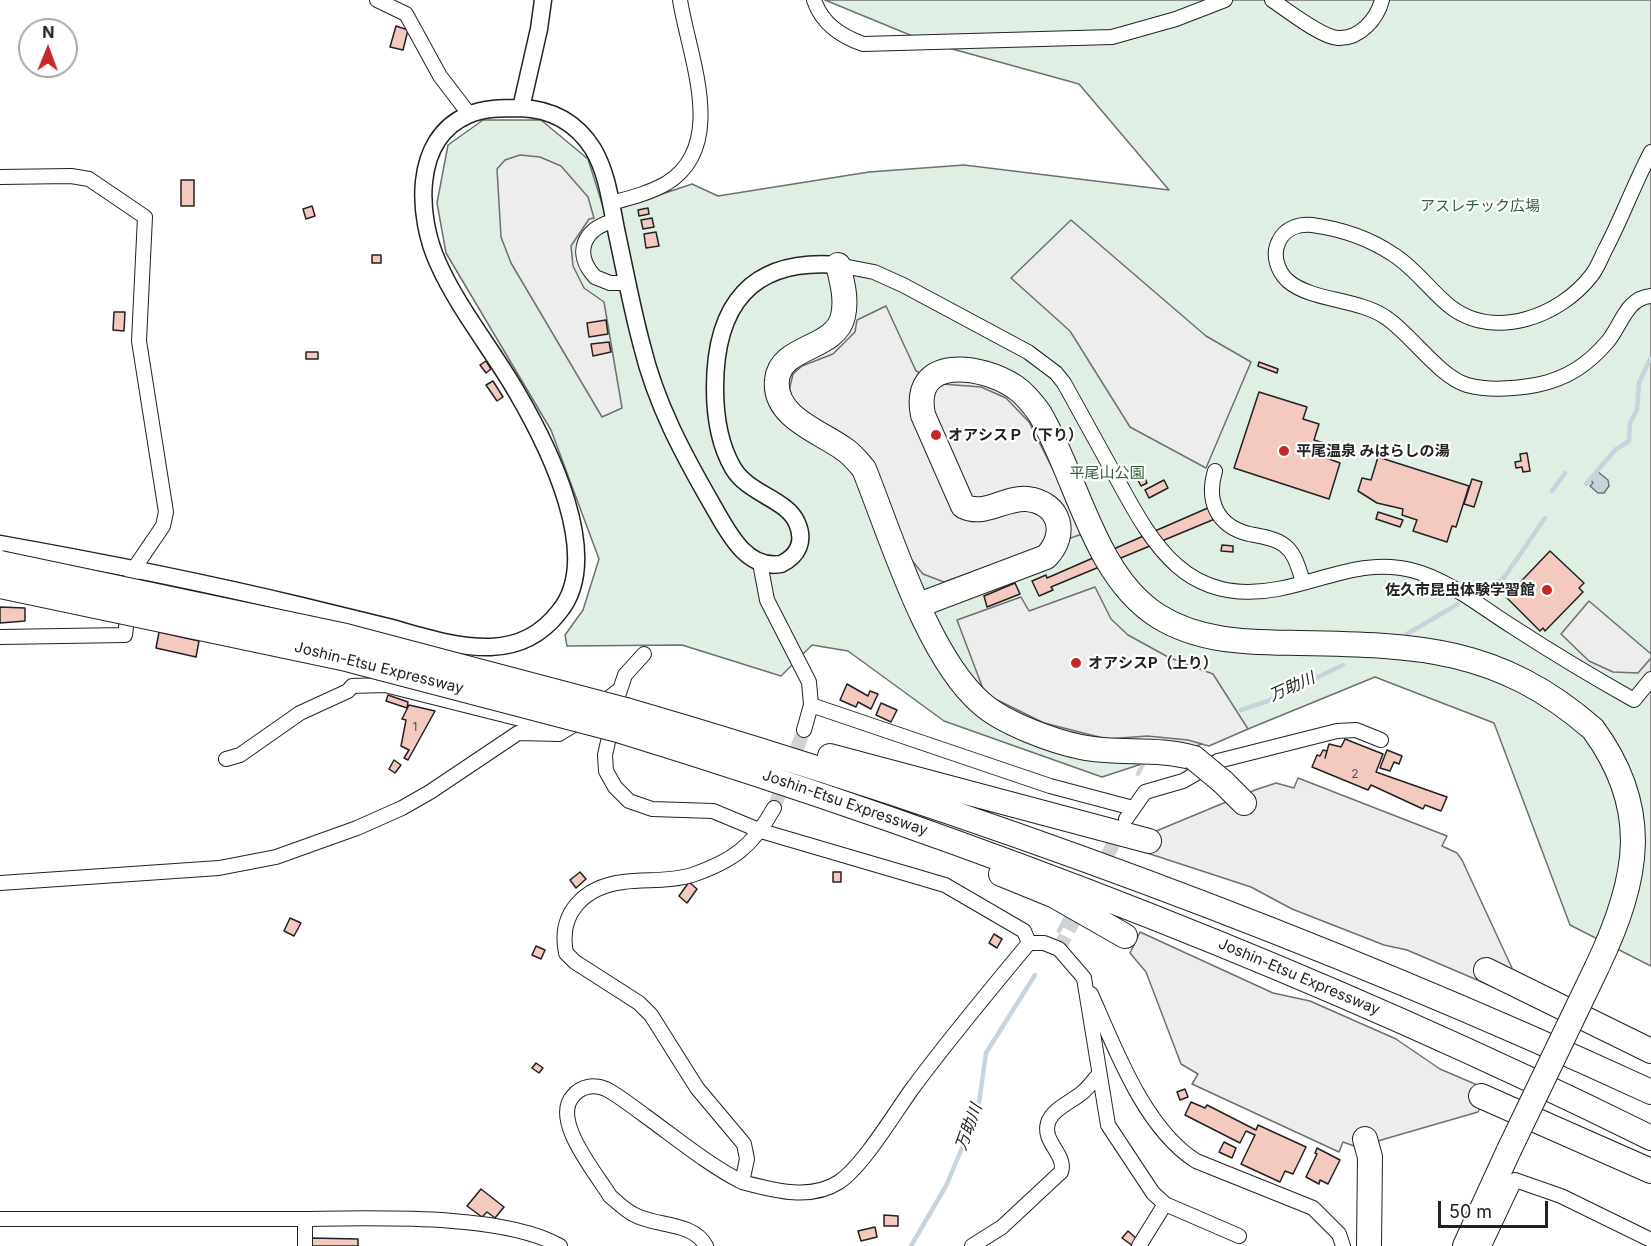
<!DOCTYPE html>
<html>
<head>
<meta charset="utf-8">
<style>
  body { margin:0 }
  #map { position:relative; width:1651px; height:1246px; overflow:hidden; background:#fff; font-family:Inter,sans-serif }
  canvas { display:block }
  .north { position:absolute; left:18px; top:18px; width:60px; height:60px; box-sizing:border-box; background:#fff; border:2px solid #a7a7a7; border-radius:50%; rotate:1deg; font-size:16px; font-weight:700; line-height:24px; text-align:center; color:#222 }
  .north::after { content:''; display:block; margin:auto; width:21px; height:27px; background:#c62828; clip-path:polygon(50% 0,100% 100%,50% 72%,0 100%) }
  .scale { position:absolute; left:1438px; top:1201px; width:110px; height:27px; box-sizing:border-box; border:3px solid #222; border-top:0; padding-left:8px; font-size:18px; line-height:21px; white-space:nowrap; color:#222; -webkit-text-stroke:4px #fff; paint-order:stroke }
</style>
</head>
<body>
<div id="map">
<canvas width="1651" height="1246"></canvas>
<div class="north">N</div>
<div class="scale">50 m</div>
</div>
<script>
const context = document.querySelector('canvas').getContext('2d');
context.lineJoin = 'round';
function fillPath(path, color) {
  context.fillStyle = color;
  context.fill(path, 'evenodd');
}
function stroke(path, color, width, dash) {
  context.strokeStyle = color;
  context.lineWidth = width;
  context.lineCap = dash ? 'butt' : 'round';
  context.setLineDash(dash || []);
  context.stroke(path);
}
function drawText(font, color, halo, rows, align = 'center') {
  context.font = font + ' Inter,"Noto Sans JP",sans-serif';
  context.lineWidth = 4.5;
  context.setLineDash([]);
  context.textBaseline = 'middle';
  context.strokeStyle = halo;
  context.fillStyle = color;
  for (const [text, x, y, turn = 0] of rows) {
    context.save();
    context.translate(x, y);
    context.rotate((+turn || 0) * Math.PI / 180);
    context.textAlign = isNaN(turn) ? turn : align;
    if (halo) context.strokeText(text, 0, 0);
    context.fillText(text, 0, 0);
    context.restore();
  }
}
const green = new Path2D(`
  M825 0H1651V966L1570 925 1494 723 1375 677 1248 729 1102 777 944 721 848 651 812 645 781 676 682 645 567 646 565 635 583 610 599 559 551 430 446 253 437 203 448 145 483 120H541L588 159 605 213 692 184 718 196 869 172 964 165 1169 190 1079 84 927 42Z`);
const parking = new Path2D(`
  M520 155 540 157 561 166 588 197 594 218 589 219 571 246 573 266 584 288 604 302 622 408 602 417 511 263 501 237 497 169 505 160Z
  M1071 220 1206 336 1251 362 1206 468 1130 427 1070 331 1011 278Z
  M886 306 916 371 942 384 981 387 1006 398 1029 422 1085 533 944 582 923 574 909 557 871 459 797 410 789 391 793 374 802 366 833 354 855 332 857 320Z
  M1095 587 1111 619 1128 635 1168 657 1213 674 1248 729 1209 746 1188 740 1147 736 1107 739 1044 723 985 694 957 620 1021 597 1029 611Z
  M1589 601 1651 654V658L1638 673 1613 672 1589 661 1561 634Z
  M1298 778 1447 836 1442 846 1457 853 1462 860 1512 968 1503 991 1407 950 1384 945 1292 909 1251 887 1144 852 1149 834 1255 790 1276 783 1294 788Z
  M1140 932 1273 993 1310 1001 1396 1039 1440 1069 1489 1090 1478 1112 1357 1147 1343 1142 1339 1152 1192 1084 1198 1074 1181 1064 1146 972 1130 953Z`);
const water = new Path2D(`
  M1597 471 1608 480 1609 486 1604 493H1598L1590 486 1593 483 1590 479Z`);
const stream = new Path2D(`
  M1586 484 1615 450 1629 441 1630 423 1637 410 1639 383 1650 359
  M1552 491 1565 473
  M1479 590 1503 579 1545 518
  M1407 634 1458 604
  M1241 710 1268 701 1343 665
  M1138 774 1144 762
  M1059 931 1066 917
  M911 1246 946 1186 978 1110 986 1053 1035 975`);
const building = new Path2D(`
  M396 26 408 30 403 50 390 47Z
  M181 180H194V206H181Z
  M312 206 315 216 306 219 303 209Z
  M648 208 649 214 639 216 638 210Z
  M652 218 654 227 643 229 641 220Z
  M656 232 659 246 646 248 644 234Z
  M372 255H381V263H372Z
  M114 312H125L124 331 113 330Z
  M606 320 608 334 589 337 587 323Z
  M609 342 611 352 593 356 591 344Z
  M306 352H318V359H306Z
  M486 361 491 369 486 373 480 365Z
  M1259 362 1278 369 1277 373 1258 366Z
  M493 381 503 397 497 401 486 385Z
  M1259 392 1307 407 1303 419 1319 424 1314 440 1330 445 1326 458 1340 463 1329 499 1234 468Z
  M1527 453 1530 471 1523 472 1522 467 1516 468 1515 462 1521 461 1520 454Z
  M1378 457 1469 486 1456 527 1452 526 1447 542 1413 531 1417 520 1402 515 1403 509 1377 503 1358 491 1362 478 1371 480Z
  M1142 471 1147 483 1141 486 1135 475Z
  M1472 479 1482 482 1474 507 1464 504Z
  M1164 480 1168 488 1149 498 1145 490Z
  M1217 504 1222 516 1051 587 1053 590 1039 596 1032 581 1046 575 1047 578Z
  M1378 512 1403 520 1400 527 1376 519Z
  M1222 545 1233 546V552L1221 551Z
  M1550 551 1584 583 1579 588 1583 592 1545 631 1543 628 1540 631 1506 597Z
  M1015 583 1020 594 987 607 984 596Z
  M0 607 25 608V621L0 623Z
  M159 632 199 641 196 657 156 648Z
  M847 684 868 696 870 691 878 694 871 709 858 702 856 707 840 700Z
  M388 695 408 702 407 708 386 701Z
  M881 703 897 710 891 722 876 715Z
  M409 705 435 711 408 760 404 758 409 750 401 746 406 720 402 719Z
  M1345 739 1383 754 1376 772 1447 797 1441 811 1425 805 1423 809 1371 785 1368 790 1312 767 1317 755 1320 756 1323 750 1327 751 1325 758 1329 744 1341 747Z
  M1387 750 1402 756 1399 764 1394 762 1390 771 1380 768Z
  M394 760 401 765 395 773 389 769Z
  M580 872 586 879 576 888 570 880Z
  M833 872H841V882H833Z
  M689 882 697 889 687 903 679 896Z
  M290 918 301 923 294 936 284 931Z
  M994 934 1002 939 997 948 989 943Z
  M536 946 545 950 541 959 532 955Z
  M536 1063 543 1068 539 1073 532 1068Z
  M1185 1089 1188 1097 1180 1100 1177 1092Z
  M1191 1102 1205 1108 1207 1105 1256 1130 1258 1125 1306 1147 1293 1174 1285 1171 1280 1182 1241 1164 1255 1135 1246 1131 1240 1143 1185 1115Z
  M1224 1142 1236 1148 1232 1158 1219 1152Z
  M1317 1148 1340 1160 1328 1184 1320 1180 1319 1184 1306 1177 1317 1154 1315 1153Z
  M481 1189 504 1207 495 1218 487 1212 482 1217 467 1206Z
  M884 1215 898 1216V1226H884Z
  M875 1227 877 1237 861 1241 858 1231Z
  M1128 1231 1138 1240 1133 1246 1122 1238Z
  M310 1238 358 1239V1246H310Z`);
const minorTunnel = new Path2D(`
  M774 808 804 730
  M1059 949 1121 829`);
const minor = new Path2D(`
  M377 0 406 14 440 76 469 114
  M814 0C822 24 841 36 863 44L1112 37 1176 19 1225 0
  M1272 0C1287 10 1321 37 1338 38 1360 39 1377 19 1382 0
  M1651 152C1634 184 1622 218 1605 250 1601 258 1597 269 1591 276 1560 316 1496 340 1452 308 1431 292 1416 269 1394 255 1369 238 1342 229 1312 225 1299 224 1285 228 1279 241 1272 254 1277 271 1288 281 1313 302 1360 298 1388 319 1412 336 1440 377 1467 385 1489 391 1513 389 1536 385 1567 379 1589 364 1609 340 1622 323 1627 298 1651 296
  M0 177 71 176 89 179 145 217 139 341 166 512 163 526 133 570 125 635 0 637
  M611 203C630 198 650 193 667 183 728 145 689 57 680 0
  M614 221C585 228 572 252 595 277L610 283H627
  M838 265 874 272 903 285 1028 352 1056 373 1064 383C1082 415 1099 447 1117 479 1154 547 1187 606 1278 589 1322 581 1365 558 1411 570 1448 579 1481 607 1513 627 1553 653 1593 677 1634 700L1651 679
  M1215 471C1206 501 1217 526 1249 534 1260 536 1275 538 1284 545 1296 554 1298 568 1303 581
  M760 563 767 600 809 682 811 705 804 730
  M618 696 625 675 644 654
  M601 704 619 690
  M811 705 1050 786 1133 808
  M612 724 605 755 606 771 615 787 629 801 652 809 713 811 761 831 945 885 1024 931 1029 943
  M226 759 240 755 300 713 348 691 352 686 385 685 560 729
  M1126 819 1145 792 1183 781 1218 761 1337 731 1356 730 1381 740
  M0 883 219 868 276 857 357 828 402 808 430 792 518 733 559 734 582 720
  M1091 994C1115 1048 1144 1128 1196 1161L1313 1208 1339 1234 1343 1246
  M742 1182C773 1190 810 1201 839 1182 863 1166 894 1114 912 1089 949 1039 989 991 1029 943H1044L1059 949 1084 978 1108 1125 1153 1193 1165 1204 1239 1236
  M0 1219C96 1219 191 1219 287 1219 359 1219 499 1211 560 1246
  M305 1246V1219
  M706 1246C693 1221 654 1227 633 1214 625 1210 617 1202 610 1196 596 1173 551 1120 573 1096 581 1086 594 1084 606 1089 619 1096 632 1106 644 1115 676 1138 707 1164 742 1182L747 1159 744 1144 697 1088 651 1015 639 1003 575 962 566 953C558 913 584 887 623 882 646 879 670 882 692 875 733 861 753 846 774 808
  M972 1246 1002 1227 1061 1172C1067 1155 1042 1142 1048 1123 1052 1109 1073 1101 1083 1092 1089 1087 1094 1080 1099 1074
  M1139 1246 1165 1204
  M1484 1246 1515 1180 1561 1196 1651 1240`);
const tertiary = new Path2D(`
  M521 108 539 29 543 0
  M0 544C101 562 202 582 302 606 331 613 359 620 388 627 421 636 456 648 491 647 519 646 542 634 559 612 605 557 547 444 516 391 491 348 458 308 438 263 417 217 412 139 468 115 484 108 503 108 520 108 551 109 576 122 593 149 608 174 611 206 617 234 625 271 632 309 642 346 656 404 683 454 713 506 728 532 746 570 781 564 798 556 805 541 797 523 787 499 748 494 733 468 719 444 715 416 715 388 715 305 751 258 838 265`);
const motorway = new Path2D(`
  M838 265C842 281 847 299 843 316 836 350 780 345 777 380 773 417 821 432 844 449 852 454 858 462 864 469 891 536 927 656 981 703 1003 723 1052 741 1081 747 1119 755 1156 747 1194 758
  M919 605 1046 557C1068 535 1061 503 1027 499 1004 497 985 517 963 506L923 415C911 355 981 364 1015 387 1025 394 1033 404 1040 414 1077 477 1094 576 1158 616 1201 643 1251 642 1299 643 1417 645 1499 647 1593 729 1651 808 1640 877 1597 967
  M626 710C977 812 1319 939 1651 1092
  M621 731C976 840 1318 973 1651 1138
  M830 756 1149 841
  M1223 782 1244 803
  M1001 874 1055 896 1125 936
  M1486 970 1651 1051
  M1481 1096 1651 1171
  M1365 1139 1370 1157 1369 1246
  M1465 1246 1509 1150`);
const motorwayBridge = new Path2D(`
  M0 563 346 636 626 710
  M0 586 342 658 621 731
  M1194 758 1223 782
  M1509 1150 1597 967`);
const markers = [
  [936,435,6,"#c62828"],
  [1284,451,6,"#c62828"],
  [1547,590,6,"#c62828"],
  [1076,663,6,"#c62828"]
];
const numberNames = [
  ["1",415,727],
  ["2",1355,774]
];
const parkNames = [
  ["アスレチック広場",1480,206],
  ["平尾山公園",1107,473]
];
const poiNames = [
  ["オアシスＰ（下り）",948,435],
  ["平尾温泉 みはらしの湯",1296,451],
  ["佐久市昆虫体験学習館",1535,590,"right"],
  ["オアシスP（上り）",1088,663]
];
const streetNames = [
  ["Joshin-Etsu Expressway",379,668,14],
  ["Joshin-Etsu Expressway",845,803,19],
  ["Joshin-Etsu Expressway",1299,977,23]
];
const waterNames = [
  ["万助川",1292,687,-24],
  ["万助川",969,1127,-70]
];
fillPath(green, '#e0efe3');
stroke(green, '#6f6f6f', 1.5);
fillPath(parking, '#ededed');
stroke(parking, '#6f6f6f', 1.5);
fillPath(water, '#c7d3dd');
stroke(water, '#6f6f6f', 1.5);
stroke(stream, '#c7d3dd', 4.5);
fillPath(building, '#f3c9c0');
stroke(building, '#222', 1.5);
stroke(minorTunnel, '#d3d3d3', 14, [14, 7]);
stroke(minor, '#222', 16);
stroke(tertiary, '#222', 19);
stroke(motorway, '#222', 26);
stroke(minor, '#fff', 14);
stroke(tertiary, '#fff', 16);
stroke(motorway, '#fff', 24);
stroke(motorwayBridge, '#222', 26, []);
stroke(motorwayBridge, '#fff', 24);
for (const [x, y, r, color] of markers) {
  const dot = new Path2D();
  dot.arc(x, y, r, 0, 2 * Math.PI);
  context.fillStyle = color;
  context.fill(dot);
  stroke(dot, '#fff', 2);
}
drawText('12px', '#564c4a', null, numberNames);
drawText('15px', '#2f5e38', '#fff', parkNames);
drawText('bold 15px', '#222', '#fff', poiNames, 'left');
drawText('15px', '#222', '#fff', streetNames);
drawText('italic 16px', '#222', '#fff', waterNames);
</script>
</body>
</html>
